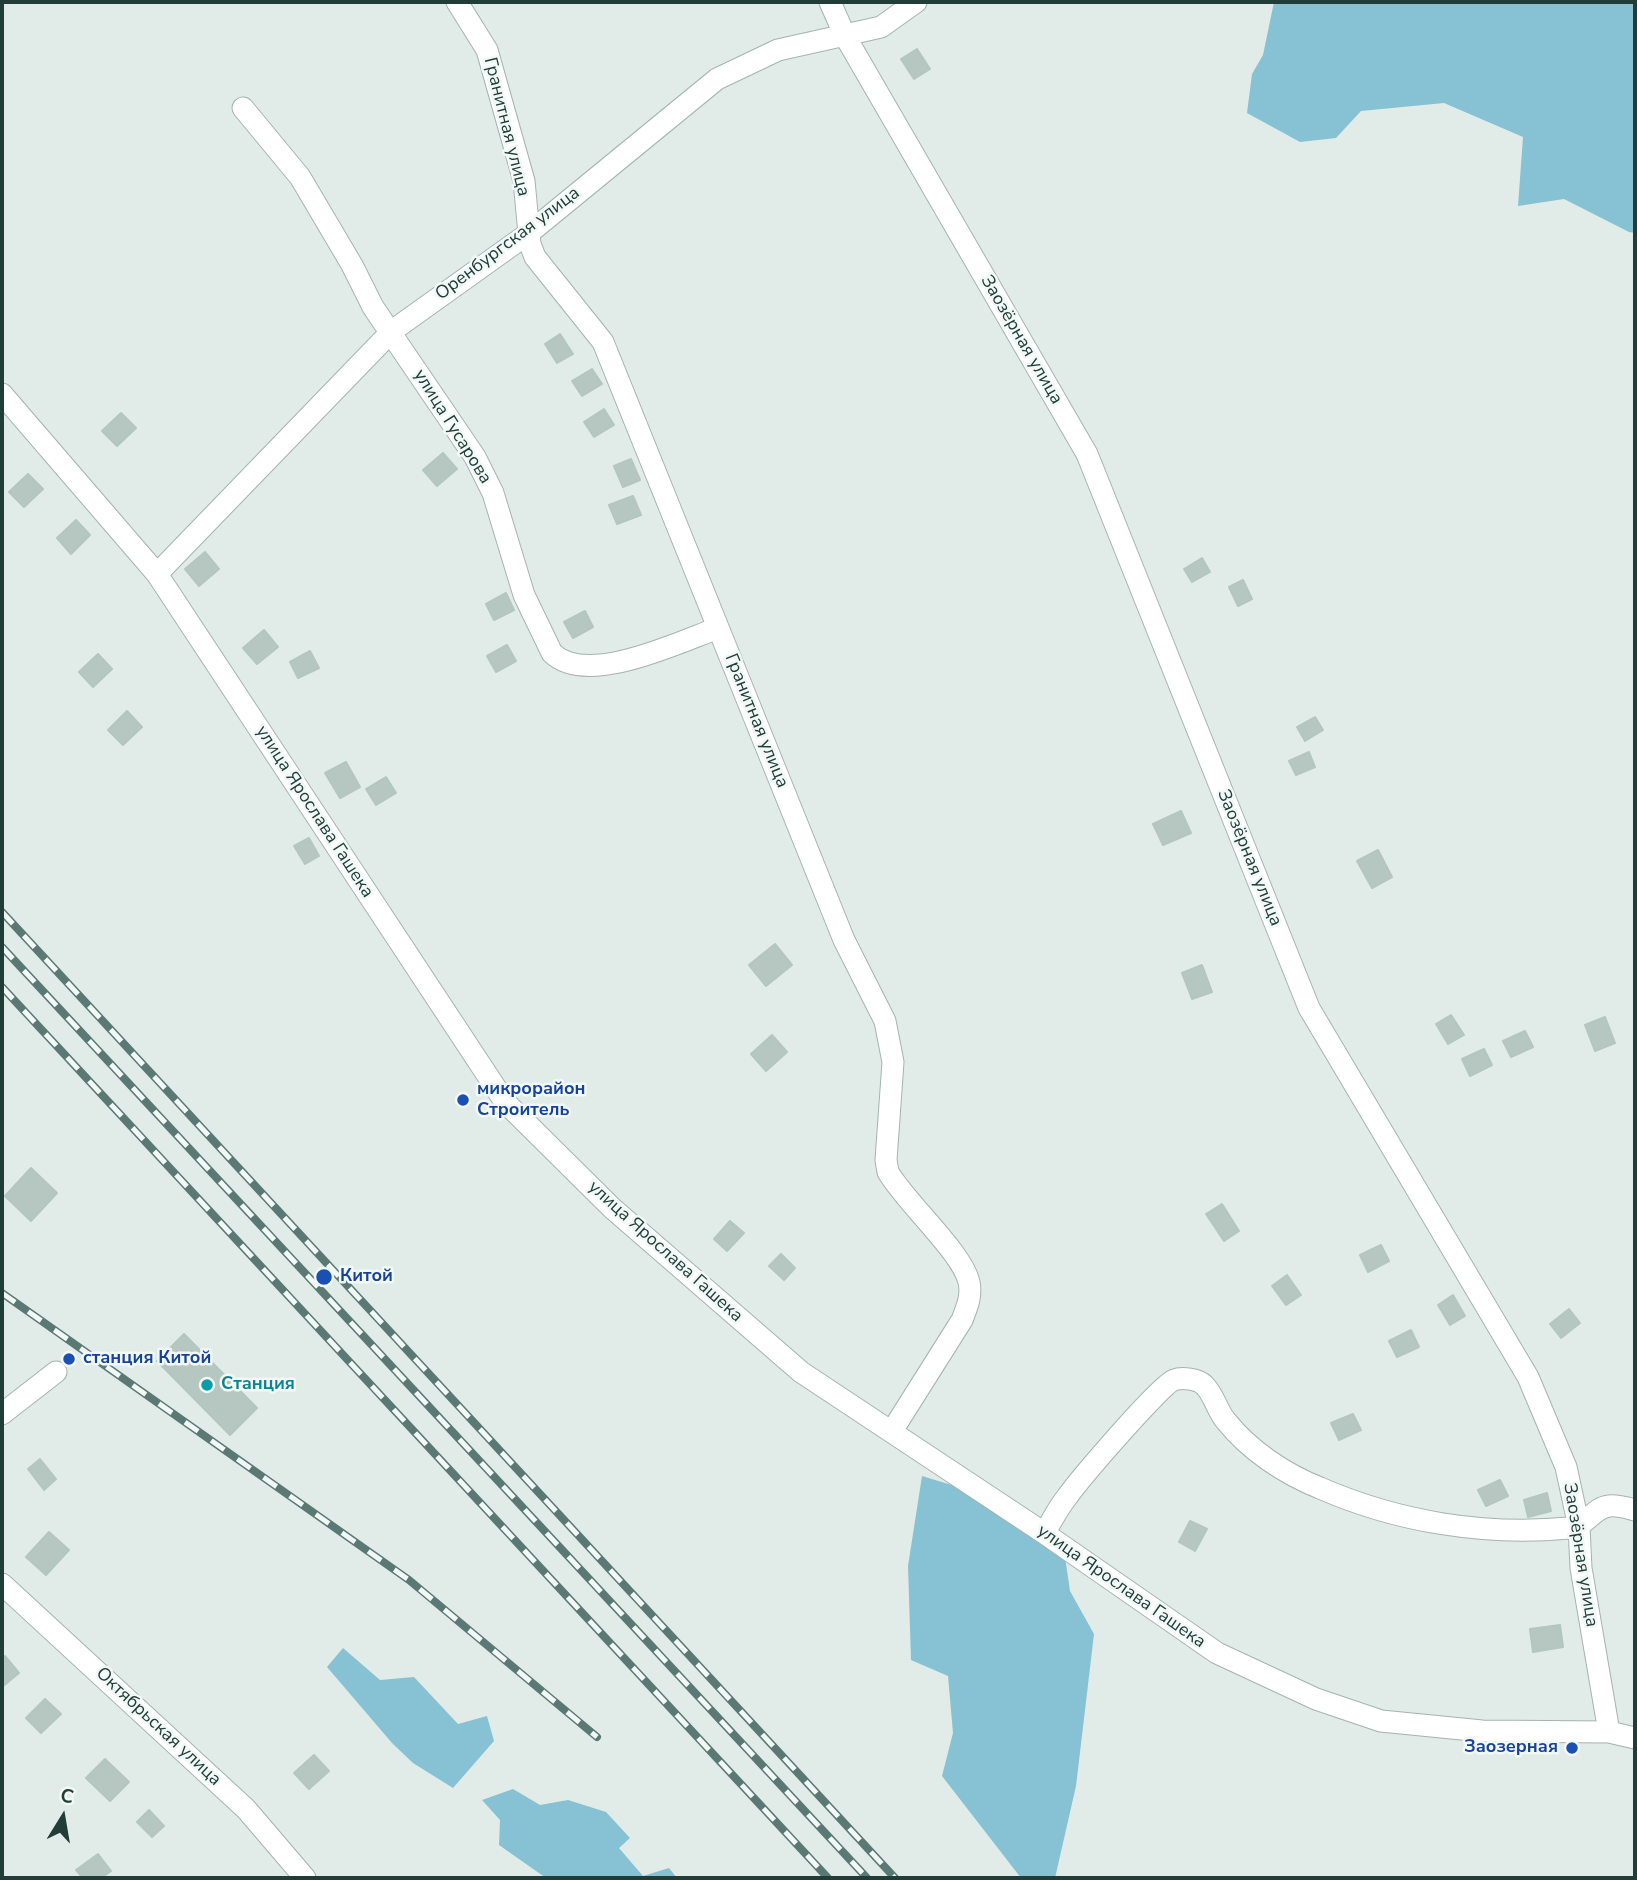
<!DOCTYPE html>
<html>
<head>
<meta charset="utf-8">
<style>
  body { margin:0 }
  #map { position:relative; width:1637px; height:1880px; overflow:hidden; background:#e1ece8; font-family:"Nunito Sans",sans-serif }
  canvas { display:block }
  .frame { position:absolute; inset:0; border:4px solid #203d38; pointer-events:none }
  .north { position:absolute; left:28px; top:1782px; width:70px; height:70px; -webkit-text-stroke:5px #f1f8f5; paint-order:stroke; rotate:11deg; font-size:19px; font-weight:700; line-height:28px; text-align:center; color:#203d38 }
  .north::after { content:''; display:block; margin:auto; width:24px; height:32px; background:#203d38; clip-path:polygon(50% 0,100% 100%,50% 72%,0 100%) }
</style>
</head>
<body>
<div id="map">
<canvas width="1637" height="1880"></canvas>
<div class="frame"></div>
<div class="north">С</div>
</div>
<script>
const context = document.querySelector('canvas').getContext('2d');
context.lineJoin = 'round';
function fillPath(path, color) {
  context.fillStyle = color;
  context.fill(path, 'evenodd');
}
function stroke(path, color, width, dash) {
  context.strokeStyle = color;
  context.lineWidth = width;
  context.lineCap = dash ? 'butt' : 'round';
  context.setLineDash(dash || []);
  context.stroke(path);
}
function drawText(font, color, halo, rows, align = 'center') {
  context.font = font + ' "Nunito Sans",sans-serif';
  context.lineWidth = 5;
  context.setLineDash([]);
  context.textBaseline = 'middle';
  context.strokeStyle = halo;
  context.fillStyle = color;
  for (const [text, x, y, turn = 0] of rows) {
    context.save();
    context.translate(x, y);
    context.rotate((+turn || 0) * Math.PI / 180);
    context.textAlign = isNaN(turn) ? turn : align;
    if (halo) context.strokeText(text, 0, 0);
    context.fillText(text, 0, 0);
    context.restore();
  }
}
const water = new Path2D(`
  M1274 2H1635V233L1629 232 1564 199 1518 206 1523 137 1444 103 1361 111 1336 138 1300 142 1247 113 1252 74 1263 55Z
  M922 1476 968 1490 1065 1557 1070 1591 1094 1634 1076 1786 1055 1878H1021L942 1776 953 1733 948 1676 911 1660 908 1566Z
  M343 1648 380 1680 414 1677 458 1724 487 1716 494 1741 453 1788 413 1763 392 1743 327 1667Z
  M513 1789 540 1805 568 1800 606 1812 630 1838 619 1848 643 1876 669 1868 677 1878H546L499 1845 500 1820 482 1800Z`);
const building = new Path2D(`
  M917 49 930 69 914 79 901 59Z
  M560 334 573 354 557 363 545 344Z
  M592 369 602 384 582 396 572 381Z
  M604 409 614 425 594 437 584 422Z
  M121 413 136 428 117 446 102 431Z
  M443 453 457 469 437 486 423 470Z
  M631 459 640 480 623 487 614 466Z
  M28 474 43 489 24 507 9 492Z
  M633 496 641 515 617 524 609 505Z
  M76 520 90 535 71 554 57 538Z
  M205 552 219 569 199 586 185 569Z
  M1202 558 1210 572 1192 582 1184 569Z
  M1243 580 1252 599 1238 606 1229 587Z
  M506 593 514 610 494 620 486 604Z
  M585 611 593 627 573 638 564 622Z
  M264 630 278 647 257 664 243 648Z
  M507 645 516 661 496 672 487 656Z
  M310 651 319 668 298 678 290 662Z
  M98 654 112 669 93 687 79 672Z
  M127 711 142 727 123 745 108 730Z
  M1315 717 1323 730 1305 741 1297 727Z
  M1309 752 1315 767 1296 775 1289 761Z
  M346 762 360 787 340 798 325 773Z
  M386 777 396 793 376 805 366 789Z
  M1181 811 1191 833 1163 845 1153 824Z
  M309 838 319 856 305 864 294 846Z
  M1378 850 1392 877 1372 888 1357 861Z
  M775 944 792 965 766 986 749 965Z
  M1202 965 1212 992 1192 999 1182 973Z
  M1451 1015 1464 1035 1448 1044 1436 1024Z
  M1605 1017 1615 1043 1595 1051 1585 1025Z
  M1525 1031 1533 1047 1511 1057 1503 1041Z
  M772 1035 787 1052 766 1071 751 1054Z
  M1484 1049 1492 1065 1470 1076 1462 1059Z
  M31 1168 57 1193 31 1221 5 1196Z
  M1222 1204 1239 1231 1224 1241 1206 1214Z
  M730 1221 744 1233 727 1251 714 1239Z
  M1381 1245 1389 1261 1368 1272 1360 1255Z
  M781 1254 795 1268 784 1280 769 1266Z
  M1287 1275 1301 1295 1286 1305 1272 1286Z
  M1453 1295 1465 1316 1450 1325 1438 1305Z
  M1569 1309 1580 1323 1561 1338 1550 1324Z
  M1411 1330 1419 1347 1397 1357 1389 1341Z
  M184 1334 257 1408 230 1435 157 1361Z
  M1353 1414 1361 1430 1339 1440 1331 1423Z
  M40 1459 56 1479 44 1490 28 1469Z
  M1500 1480 1508 1496 1486 1506 1478 1490Z
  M1547 1493 1551 1511 1528 1517 1524 1500Z
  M1190 1521 1207 1529 1195 1551 1179 1542Z
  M49 1532 69 1550 46 1575 26 1557Z
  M1560 1625 1563 1647 1533 1652 1530 1629Z
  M5 1656 19 1673 2 1687V1659Z
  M45 1699 61 1714 41 1733 26 1718Z
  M314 1755 329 1771 309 1789 294 1773Z
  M105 1759 129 1782 110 1801 86 1778Z
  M149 1810 164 1826 152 1837 137 1822Z
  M98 1854 111 1871 101 1878H83L76 1870Z`);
const minor = new Path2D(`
  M457 2 487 50 524 181 530 244 535 257 603 342 844 940 885 1021 893 1062 886 1160 888 1172C906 1203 962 1252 969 1282 972 1296 967 1307 962 1320L892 1431
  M830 2 845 36 1087 454 1309 1008 1528 1377 1566 1467 1579 1527 1581 1568 1609 1732
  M243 108 300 177 352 265 373 307 475 457 493 493 524 595 552 653C587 687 679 642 718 628
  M2 394 157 574 505 1102 612 1208 801 1372 1044 1533 1217 1653 1316 1699 1381 1721 1482 1731 1609 1732 1635 1738
  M157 574 392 331 529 233 717 79 778 50 881 27 916 2
  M2 1414 56 1372
  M1044 1533C1052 1521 1058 1508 1067 1497 1079 1480 1161 1384 1174 1380 1182 1377 1198 1379 1204 1385 1214 1394 1217 1411 1226 1421 1250 1451 1285 1474 1320 1488 1398 1522 1485 1536 1569 1528 1587 1527 1592 1508 1609 1506 1618 1505 1627 1508 1635 1510
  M2 1584 246 1809 305 1878`);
const rail = new Path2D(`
  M2 912 895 1878
  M2 947 867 1878
  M2 987 828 1878
  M2 1293 409 1580 597 1737`);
const markers = [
  [463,1100,7,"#1a4fb4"],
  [324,1277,9,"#1a4fb4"],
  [69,1359,7,"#1a4fb4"],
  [207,1385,7,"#0f9aa8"],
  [1572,1748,7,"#1a4fb4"]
];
const streetNames = [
  ["Гранитная улица",506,127,76],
  ["Оренбургская улица",508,244,-37],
  ["Заозёрная улица",1021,340,60],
  ["улица Гусарова",452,427,58],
  ["Гранитная улица",756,721,68],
  ["улица Ярослава Гашека",314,812,57],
  ["Заозёрная улица",1249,858,68],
  ["улица Ярослава Гашека",665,1252,42],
  ["Заозёрная улица",1580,1555,81],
  ["улица Ярослава Гашека",1121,1587,35],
  ["Октябрьская улица",158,1727,43]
];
const transitNames = [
  ["микрорайон",477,1090],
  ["Строитель",477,1111],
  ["Китой",340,1277],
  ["станция Китой",83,1359],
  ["Заозерная",1558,1748,"right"]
];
const cultureNames = [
  ["Станция",221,1385]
];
fillPath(water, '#86c1d4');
fillPath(building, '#b6c7c1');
stroke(building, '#b3c6c0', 2);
stroke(minor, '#a3b4b0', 23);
stroke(minor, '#fff', 21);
stroke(rail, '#5b7974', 8);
stroke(rail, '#f1f8f5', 5, [16]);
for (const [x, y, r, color] of markers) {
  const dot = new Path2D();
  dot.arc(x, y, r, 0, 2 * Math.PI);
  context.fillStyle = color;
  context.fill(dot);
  stroke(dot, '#f1f8f5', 2.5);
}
drawText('18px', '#203d38', '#f1f8f5', streetNames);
drawText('bold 18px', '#164399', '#f1f8f5', transitNames, 'left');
drawText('bold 18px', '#0d838f', '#f1f8f5', cultureNames, 'left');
</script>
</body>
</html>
